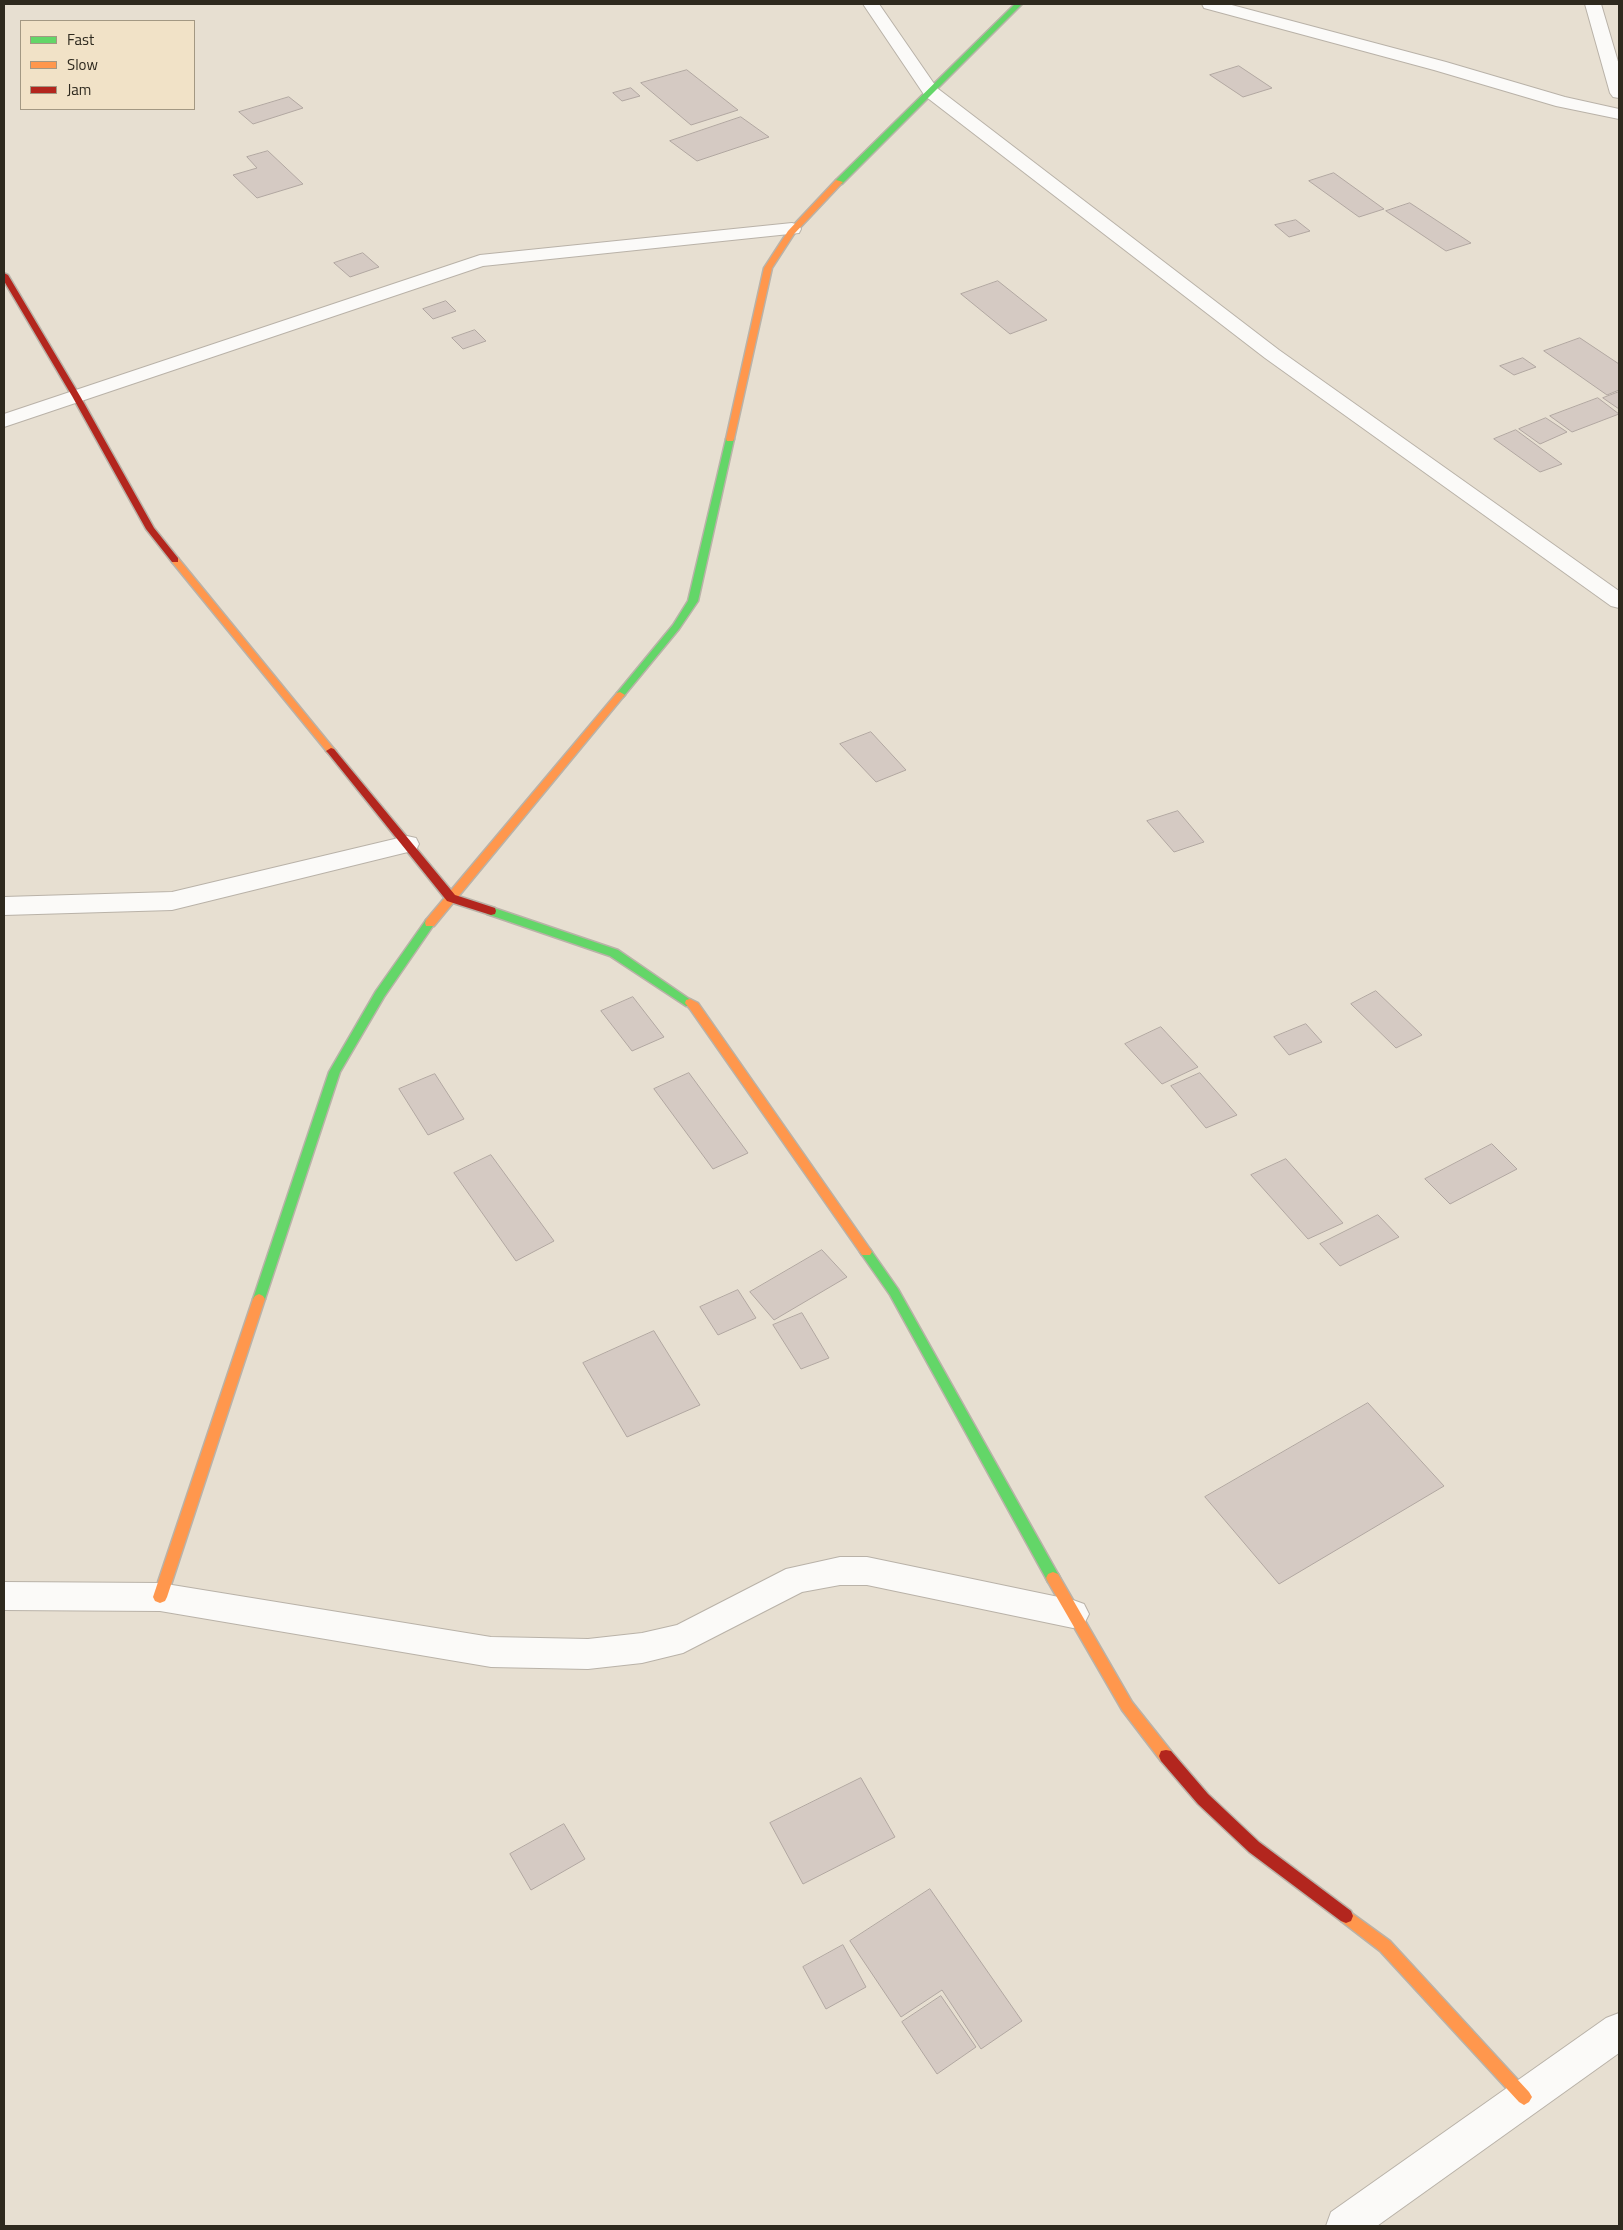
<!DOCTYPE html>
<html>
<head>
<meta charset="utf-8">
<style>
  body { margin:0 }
  #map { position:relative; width:1623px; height:2230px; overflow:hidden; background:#e7dfd1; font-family:"Titillium Web",sans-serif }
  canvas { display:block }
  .frame { position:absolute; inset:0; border:5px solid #2e291e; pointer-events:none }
  .legend { position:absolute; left:20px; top:20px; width:175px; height:90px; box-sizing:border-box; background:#f1e2c7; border:1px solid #a39883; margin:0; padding:6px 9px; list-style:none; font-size:15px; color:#2e291e }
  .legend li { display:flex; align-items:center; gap:10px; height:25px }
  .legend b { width:25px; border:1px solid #a39883 }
</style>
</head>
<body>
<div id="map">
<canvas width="1623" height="2230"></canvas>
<div class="frame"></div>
<ul class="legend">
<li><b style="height:6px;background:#63d668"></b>Fast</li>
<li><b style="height:6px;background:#ff974d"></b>Slow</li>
<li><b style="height:6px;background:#b3261e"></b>Jam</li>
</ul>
</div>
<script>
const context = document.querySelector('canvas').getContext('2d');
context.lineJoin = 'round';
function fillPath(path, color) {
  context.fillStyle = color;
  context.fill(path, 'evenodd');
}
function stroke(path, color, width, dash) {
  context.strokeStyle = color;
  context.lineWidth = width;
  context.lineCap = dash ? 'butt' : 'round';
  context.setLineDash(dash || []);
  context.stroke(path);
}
const building = new Path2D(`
  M1239 66 1272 88 1243 97 1210 75Z
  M687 70 738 110 691 125 641 83Z
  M631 88 640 96 622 101 613 93Z
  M289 97 303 108 253 124 239 112Z
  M741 117 769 137 697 161 670 141Z
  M268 151 303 184 257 198 233 175 257 168 247 157Z
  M1334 173 1384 209 1359 217 1309 181Z
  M1410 203 1471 243 1446 251 1386 211Z
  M1296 220 1310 231 1289 237 1275 225Z
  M363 253 379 267 350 277 334 263Z
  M998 281 1047 320 1010 334 961 294Z
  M446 301 456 311 433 319 423 309Z
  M475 330 486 341 463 349 452 338Z
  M1580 338 1619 364V390L1607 395 1544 351Z
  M1523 358 1536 367 1514 375 1500 366Z
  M1619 392V409L1603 398Z
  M1598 398 1619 414 1572 432 1550 416Z
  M1546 418 1567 432 1540 444 1519 429Z
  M1516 430 1562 464 1540 472 1494 439Z
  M871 732 906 770 876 782 840 744Z
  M1178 811 1204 842 1174 852 1147 821Z
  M1376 991 1422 1035 1396 1048 1351 1004Z
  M633 997 664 1037 632 1051 601 1011Z
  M1306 1024 1322 1042 1289 1055 1274 1037Z
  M1161 1027 1198 1067 1162 1084 1125 1044Z
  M689 1073 748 1153 713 1169 654 1089Z
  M1200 1073 1237 1115 1206 1128 1171 1086Z
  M435 1074 464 1119 428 1135 399 1089Z
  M1492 1144 1517 1169 1450 1204 1425 1179Z
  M491 1155 554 1241 516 1261 454 1173Z
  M1286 1159 1343 1223 1308 1239 1251 1175Z
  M1378 1215 1399 1237 1340 1266 1320 1244Z
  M822 1250 847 1277 774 1320 750 1292Z
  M738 1290 756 1318 718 1335 700 1307Z
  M802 1313 829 1358 801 1369 773 1325Z
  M654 1331 700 1405 627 1437 583 1363Z
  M1368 1403 1444 1486 1279 1584 1205 1497Z
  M861 1778 895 1837 803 1884 770 1823Z
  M564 1824 585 1859 531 1890 510 1854Z
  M930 1889 1022 2021 981 2049 942 1990 901 2017 850 1941Z
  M843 1945 866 1987 826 2009 803 1967Z
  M941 1996 976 2047 937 2074 902 2022Z`);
const street = new Path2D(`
  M863 4H879L937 88 1279 350 1619 591V608L1611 606 1265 358 925 96Z
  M1202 4H1228L1446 62 1565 97 1619 109V119L1556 106 1434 70 1204 8Z
  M1585 4H1601L1619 65V98L1613 97 1610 93Z
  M792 223 799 225 801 229 799 233 483 266 4 427V414L480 255Z
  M407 836 416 838 419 844 416 850 172 910 4 915V897L172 892Z
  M840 1557H867L1073 1600 1084 1604 1089 1614 1084 1624 1073 1628 867 1585H840L802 1592 683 1653 642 1663 588 1669 491 1667 160 1611 4 1610V1582L160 1583 491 1637 588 1639 642 1633 677 1625 786 1569Z
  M1619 2013V2053L1377 2226H1326L1331 2212 1606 2018Z`);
const fast = new Path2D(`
  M1015 4H1022L842 184H836V180Z
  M730 436 734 439 698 601 679 629 623 697H617V693L673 625 688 601 726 439Z
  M491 907 618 950 695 1003 694 1006H686L610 956 487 914 486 911 487 908Z
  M430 919 435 923 384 997 340 1072 265 1299 263 1302 259 1304 255 1302 253 1299 329 1072 376 991 426 920Z
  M866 1247 870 1249 898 1289 1058 1574 1060 1578 1058 1582 1053 1584 1048 1582 890 1295 862 1255 860 1252 862 1249Z`);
const slow = new Path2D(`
  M836 180 843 182 794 234 772 268 734 439 733 441H727L726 439 764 268 788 231Z
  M175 557 178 558 334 749 336 751 334 753H328L172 562V558Z
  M620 692 625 695 623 697 434 926H426L425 923 426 920 617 693Z
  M690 999 698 1003 870 1249 872 1252 870 1255H862L690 1009 685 1003 686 1000Z
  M259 1294 263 1296 265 1299 167 1597 165 1601 160 1603 155 1601 153 1597 253 1299 255 1296Z
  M1053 1572 1058 1574 1132 1702 1171 1751 1173 1756 1171 1761 1166 1762 1161 1761 1122 1710 1048 1582 1046 1578 1048 1574Z
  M1346 1909 1390 1941 1529 2092 1532 2097 1529 2102 1524 2105 1519 2102 1380 1951 1341 1921 1339 1916 1341 1911Z`);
const jam = new Path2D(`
  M4 273 8 275 80 396 154 528 178 558V562H172L146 529 72 396 4 281Z
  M331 748 334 749 455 895 495 908 496 911 495 914 491 915 447 901 328 753 326 751Z
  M1166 1750 1171 1751 1208 1794 1259 1842 1351 1911 1353 1916 1351 1921 1346 1923 1341 1921 1249 1852 1198 1804 1161 1761 1159 1756 1161 1751Z`);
fillPath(building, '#d5cac3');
stroke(building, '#b1a7a1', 1);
stroke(street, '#b9b2a8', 2);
stroke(fast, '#b9b2a8', 3);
stroke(slow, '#b9b2a8', 3);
stroke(jam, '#b9b2a8', 3);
fillPath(street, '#fbfaf8');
fillPath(fast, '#63d668');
fillPath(slow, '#ff974d');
fillPath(jam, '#b3261e');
</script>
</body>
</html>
